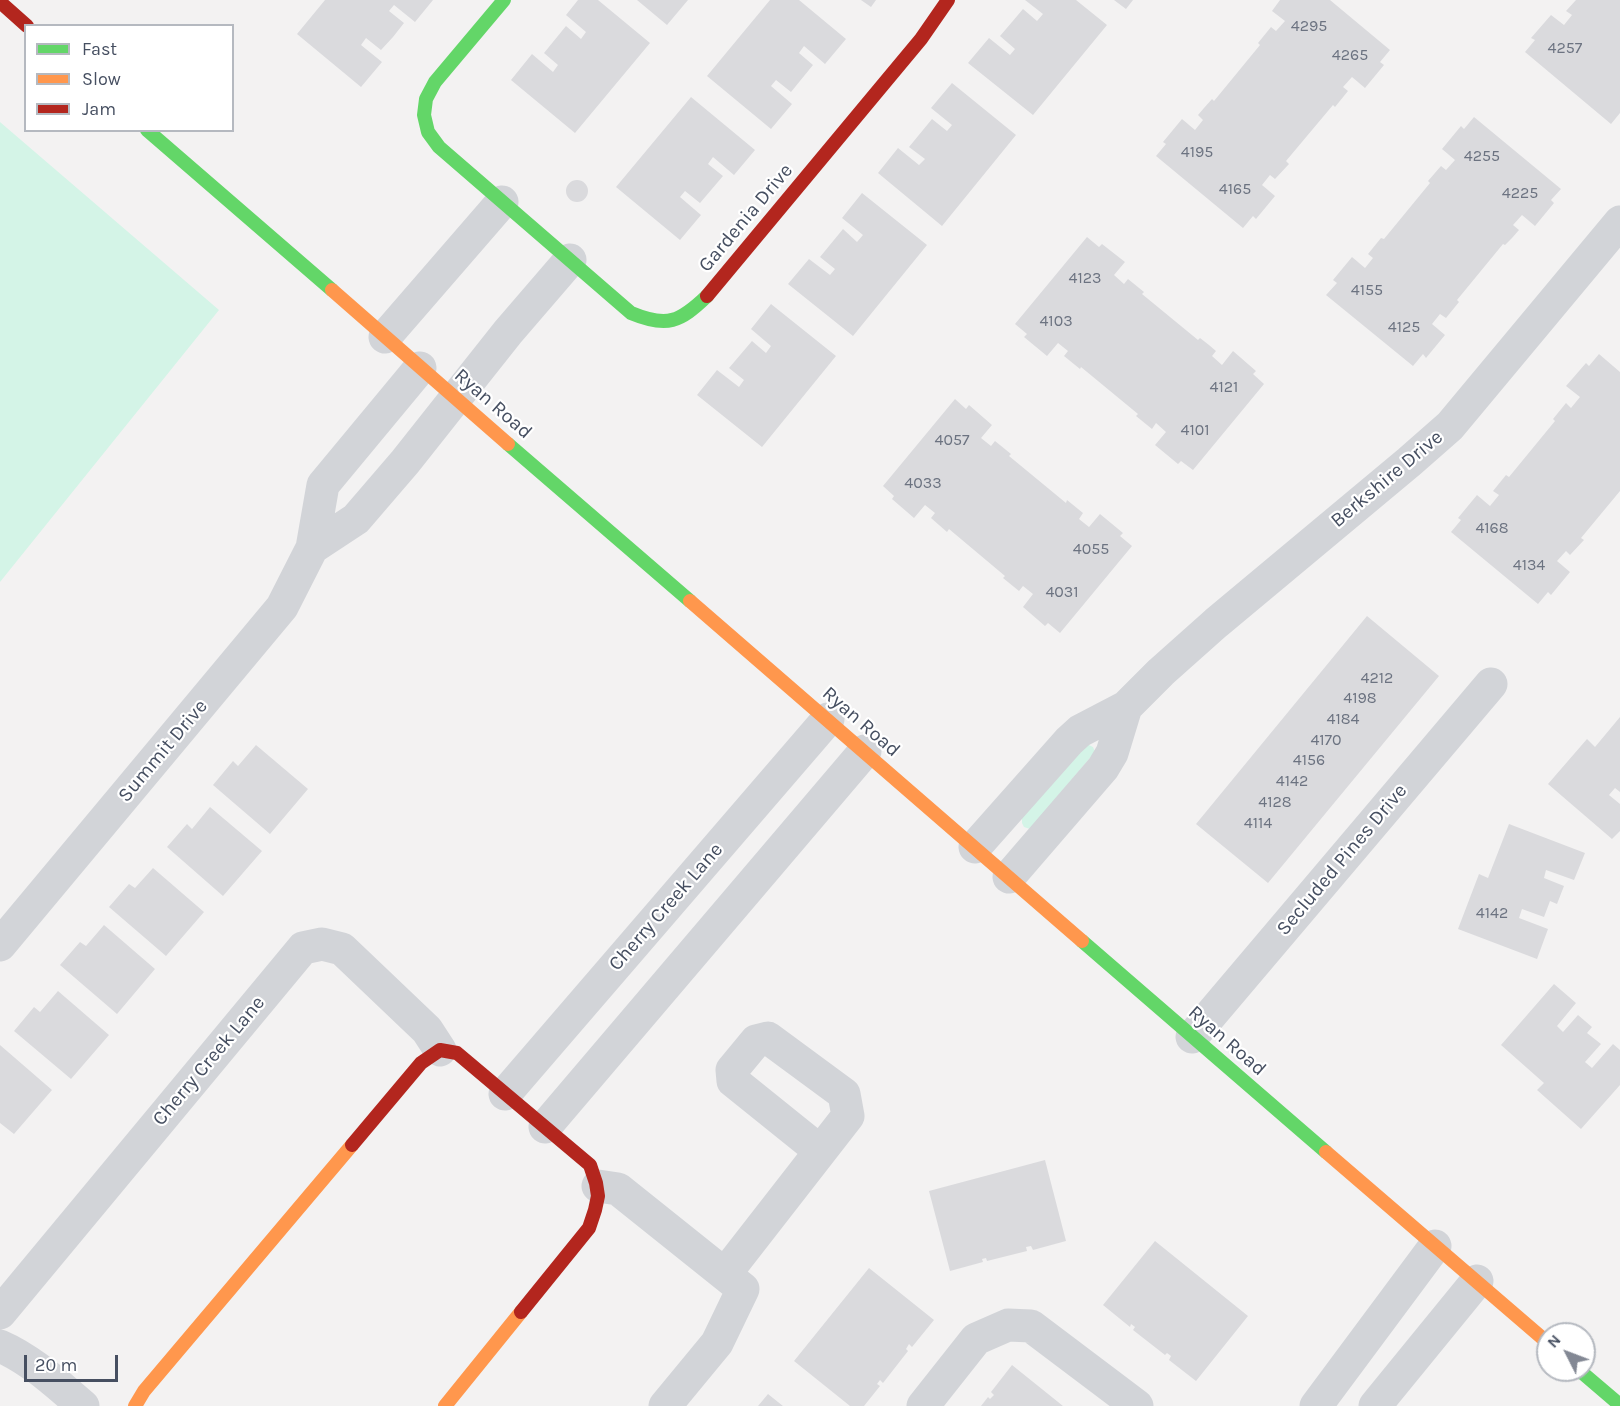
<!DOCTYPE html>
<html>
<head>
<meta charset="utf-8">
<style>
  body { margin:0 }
  #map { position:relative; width:1620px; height:1406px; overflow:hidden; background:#f3f2f2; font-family:Karla,sans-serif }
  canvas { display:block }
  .legend { position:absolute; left:24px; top:24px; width:210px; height:108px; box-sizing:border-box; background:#fff; border:2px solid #b5b9c0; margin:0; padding:8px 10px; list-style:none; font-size:18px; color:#464f61 }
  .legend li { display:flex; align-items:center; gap:12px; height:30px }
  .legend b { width:30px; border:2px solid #b5b9c0 }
  .north { position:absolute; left:1536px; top:1322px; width:60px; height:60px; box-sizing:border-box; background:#fff; border:2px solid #b5b9c0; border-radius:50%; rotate:312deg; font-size:16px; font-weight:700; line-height:24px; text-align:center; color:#464f61 }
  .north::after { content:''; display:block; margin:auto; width:21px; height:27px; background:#838894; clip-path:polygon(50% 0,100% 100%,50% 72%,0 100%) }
  .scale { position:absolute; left:24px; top:1355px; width:94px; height:27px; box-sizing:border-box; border:3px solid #464f61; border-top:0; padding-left:8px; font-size:18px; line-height:21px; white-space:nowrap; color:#464f61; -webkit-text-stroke:4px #fff; paint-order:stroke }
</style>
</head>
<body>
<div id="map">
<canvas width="1620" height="1406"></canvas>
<ul class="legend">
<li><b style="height:8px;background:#63d668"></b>Fast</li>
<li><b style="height:8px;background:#ff974d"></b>Slow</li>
<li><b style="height:8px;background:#b3261e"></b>Jam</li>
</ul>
<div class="north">N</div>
<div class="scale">20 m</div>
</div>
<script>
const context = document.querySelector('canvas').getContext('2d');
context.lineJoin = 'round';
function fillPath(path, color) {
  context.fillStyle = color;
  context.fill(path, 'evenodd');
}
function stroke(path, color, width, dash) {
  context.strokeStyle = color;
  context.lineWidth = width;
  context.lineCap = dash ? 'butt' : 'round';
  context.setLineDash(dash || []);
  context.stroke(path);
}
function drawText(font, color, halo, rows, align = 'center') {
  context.font = font + ' Karla,sans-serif';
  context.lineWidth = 4.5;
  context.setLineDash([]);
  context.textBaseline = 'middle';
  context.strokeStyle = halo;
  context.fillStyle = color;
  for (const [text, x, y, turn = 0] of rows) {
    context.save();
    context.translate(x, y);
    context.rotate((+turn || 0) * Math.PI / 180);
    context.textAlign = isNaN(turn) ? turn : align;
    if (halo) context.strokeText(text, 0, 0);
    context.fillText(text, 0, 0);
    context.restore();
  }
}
const green = new Path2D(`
  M0 122 219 310 0 582Z
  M1087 744 1093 747 1095 752 1030 829 1024 827 1022 823V816Z`);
const building = new Path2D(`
  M325 0H433L415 22 394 5 389 11 404 23 393 37 381 50 366 38 361 45 382 62 361 87 297 34Z
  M578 0H598L650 43 575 133 511 80 532 54 553 72 558 65 544 53 566 26 581 39 586 32 566 15Z
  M637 0H688L667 25Z
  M770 0H799L846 39 825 64 804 46 799 53 813 65 791 92 776 80 771 86 792 104 771 129 707 76Z
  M861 0H876L871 7Z
  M1025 0H1076L1107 25 1033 115 968 63 989 38 1010 55 1015 49 1000 36 1012 22 1023 9 1037 21 1043 14Z
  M1114 0H1133L1126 9Z
  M1280 0H1330L1390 50 1380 62 1384 65 1365 88 1352 77 1343 87 1348 91 1335 107 1333 105 1286 161 1289 164 1275 179 1270 175 1262 185 1275 196 1256 219 1253 216 1243 228 1156 156 1166 144 1163 142 1182 119 1195 130 1203 120 1198 115 1204 108 1212 99 1214 101 1260 45 1258 43 1271 27 1276 31 1285 21 1272 11Z
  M1576 0H1620V113L1611 124 1525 52 1535 40 1531 38 1551 15 1564 25 1572 15 1566 11Z
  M952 83 1016 135 942 226 878 173 898 148 919 165 925 159 909 147 932 119 947 131 952 125 931 108Z
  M691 97 755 150 734 175 713 157 708 164 723 176 700 203 685 191 680 197 701 215 680 240 616 187Z
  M1474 117 1561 189 1551 200 1554 203 1535 226 1522 215 1513 225 1519 230 1512 238 1505 245 1503 244 1457 300 1459 302 1446 318 1440 314 1432 324 1445 335 1426 358 1423 354 1413 366 1326 295 1337 283 1333 280 1352 257 1365 268 1373 258 1368 254 1381 238 1384 239 1430 183 1428 181 1441 166 1446 170 1455 160 1442 149 1461 126 1464 129Z
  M566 191a11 11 0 1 1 22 0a11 11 0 1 1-22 0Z
  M862 193 927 245 853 336 788 284 809 259 830 275 835 269 820 257 843 229 857 242 863 235 842 218Z
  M1087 237 1099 247 1102 244 1125 262 1114 275 1124 284 1128 279 1144 292 1142 294 1198 340 1200 338 1209 345 1216 351 1212 356 1222 365 1233 351 1256 371 1253 374 1264 384 1193 470 1181 461 1178 464 1155 445 1166 432 1156 423 1152 429 1136 416 1138 414 1081 367 1080 369 1064 356 1068 351 1058 343 1047 356 1024 337 1027 334 1015 324Z
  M771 304 836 356 762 447 697 395 717 370 739 387 744 380 729 368 752 341 766 353 771 346 751 329Z
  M1599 354 1620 372V491L1581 538 1584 540 1570 555 1566 551 1557 561 1570 572 1551 595 1548 592 1538 604 1451 532 1461 520 1458 518 1477 495 1490 506 1499 495 1493 491 1506 475 1509 477 1555 421 1553 419 1566 403 1571 408 1580 397 1566 386 1586 363 1589 366Z
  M955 399 966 409 969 405 992 425 981 438 991 446 995 441 1011 454 1009 456 1066 503 1067 500 1083 513 1079 519 1089 527 1100 514 1123 533 1120 536 1132 546 1060 633 1048 623 1045 626 1023 607 1033 594 1023 586 1019 591 1003 578 1005 576 949 529 947 532 931 518 935 513 925 505 914 518 892 499 894 496 883 486Z
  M1367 616 1439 676 1268 883 1196 824Z
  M1620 717V792L1615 788 1609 795 1620 804V831L1612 839 1548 784 1587 739 1595 747Z
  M256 745 308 789 270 834 213 785 233 761 238 766Z
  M210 807 262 851 223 896 167 847 187 824 192 829Z
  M1509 824 1585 853 1574 880 1546 870 1544 878 1564 886 1557 904 1550 901 1544 917 1522 909 1519 918 1548 929 1537 959 1458 929 1479 874 1488 878Z
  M153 868 204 912 166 956 109 907 129 884 135 888Z
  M104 925 155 969 117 1014 60 965 80 942 86 946Z
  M1554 984 1576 1003 1557 1026 1563 1032 1578 1015 1592 1027 1587 1033 1601 1044 1585 1062 1592 1068 1613 1044 1620 1050V1085L1581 1129 1537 1090 1544 1083 1501 1045Z
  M58 991 109 1035 71 1079 14 1031 34 1007 40 1012Z
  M0 1045 52 1090 14 1134 0 1123Z
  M1045 1160 1066 1241 1033 1250 1031 1246 1026 1247 1027 1251 987 1261 986 1258 982 1259 983 1262 950 1271 929 1191Z
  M1155 1241 1248 1316 1196 1381 1169 1360 1171 1356 1167 1353 1165 1355 1133 1330 1135 1327 1131 1324 1130 1327 1103 1305Z
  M869 1268 934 1320 912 1347 909 1344 906 1349 908 1351 883 1383 880 1380 877 1384 880 1386 864 1406H850L794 1361Z
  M1012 1365 1063 1406H981L988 1397 990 1399 994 1395 991 1392Z
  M768 1394 783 1406H758Z`);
const street = new Path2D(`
  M385 337 502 202
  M312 548 356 519 405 462 508 332 570 260
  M1126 707 1161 672 1216 623 1409 462 1450 426 1620 222
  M975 847 1069 741 1080 731 1126 707 1112 753 1103 768 1009 877
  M0 945 282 607 312 548 323 485 420 368
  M1192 1037 1491 684
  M505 1094 828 719
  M545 1127 865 751
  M598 1186 618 1189 743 1289 717 1343 665 1406
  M725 1274 848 1116 844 1094 768 1038 756 1041 732 1070 733 1081 820 1151
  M0 1313 303 948 322 944 342 949 427 1030 440 1050
  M0 1346C32 1360 57 1384 83 1406
  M923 1406 976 1339 1008 1325 1031 1326 1137 1406
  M1316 1406 1435 1246
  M1375 1406 1477 1281`);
const fast = new Path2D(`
  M504 0 435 82 426 99 424 115 428 132 439 147 631 313C667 328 680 322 707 296
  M147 130 332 290
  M508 444 690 601
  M1082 941 1326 1152
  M1579 1370 1620 1405`);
const slow = new Path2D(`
  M332 290 508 444
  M690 601 1082 941
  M1326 1152 1548 1343
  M135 1406 144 1391 352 1145
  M445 1406 521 1312`);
const jam = new Path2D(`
  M0 2 27 26
  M707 296 921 39 948 0
  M352 1145 421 1063 440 1050 457 1053 590 1165 596 1183 598 1196 595 1210 589 1228 521 1312`);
const numberNames = [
  ["4295",1309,26],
  ["4257",1565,48],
  ["4265",1350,55],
  ["4195",1197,152],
  ["4255",1482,156],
  ["4165",1235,189],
  ["4225",1520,193],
  ["4123",1085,278],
  ["4155",1367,290],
  ["4103",1056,321],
  ["4125",1404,327],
  ["4121",1224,387],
  ["4101",1195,430],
  ["4057",952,440],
  ["4033",923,483],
  ["4168",1492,528],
  ["4055",1091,549],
  ["4134",1529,565],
  ["4031",1062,592],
  ["4212",1377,678],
  ["4198",1360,698],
  ["4184",1343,719],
  ["4170",1326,740],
  ["4156",1309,760],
  ["4142",1292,781],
  ["4128",1275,802],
  ["4114",1258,823],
  ["4142",1492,913]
];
const streetNames = [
  ["Gardenia Drive",746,218,-50],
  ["Ryan Road",493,404,41],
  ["Berkshire Drive",1387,479,-40],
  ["Ryan Road",861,722,41],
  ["Summit Drive",163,751,-50],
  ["Secluded Pines Drive",1342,860,-50],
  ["Cherry Creek Lane",666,907,-49],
  ["Ryan Road",1227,1041,41],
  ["Cherry Creek Lane",209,1061,-50]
];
fillPath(green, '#d4f4e7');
fillPath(building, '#dadadd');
stroke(street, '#d2d4d8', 33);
stroke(fast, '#63d668', 14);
stroke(slow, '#ff974d', 14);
stroke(jam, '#b3261e', 14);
drawText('16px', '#6c7381', null, numberNames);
drawText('20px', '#464f61', '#fff', streetNames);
</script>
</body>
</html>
